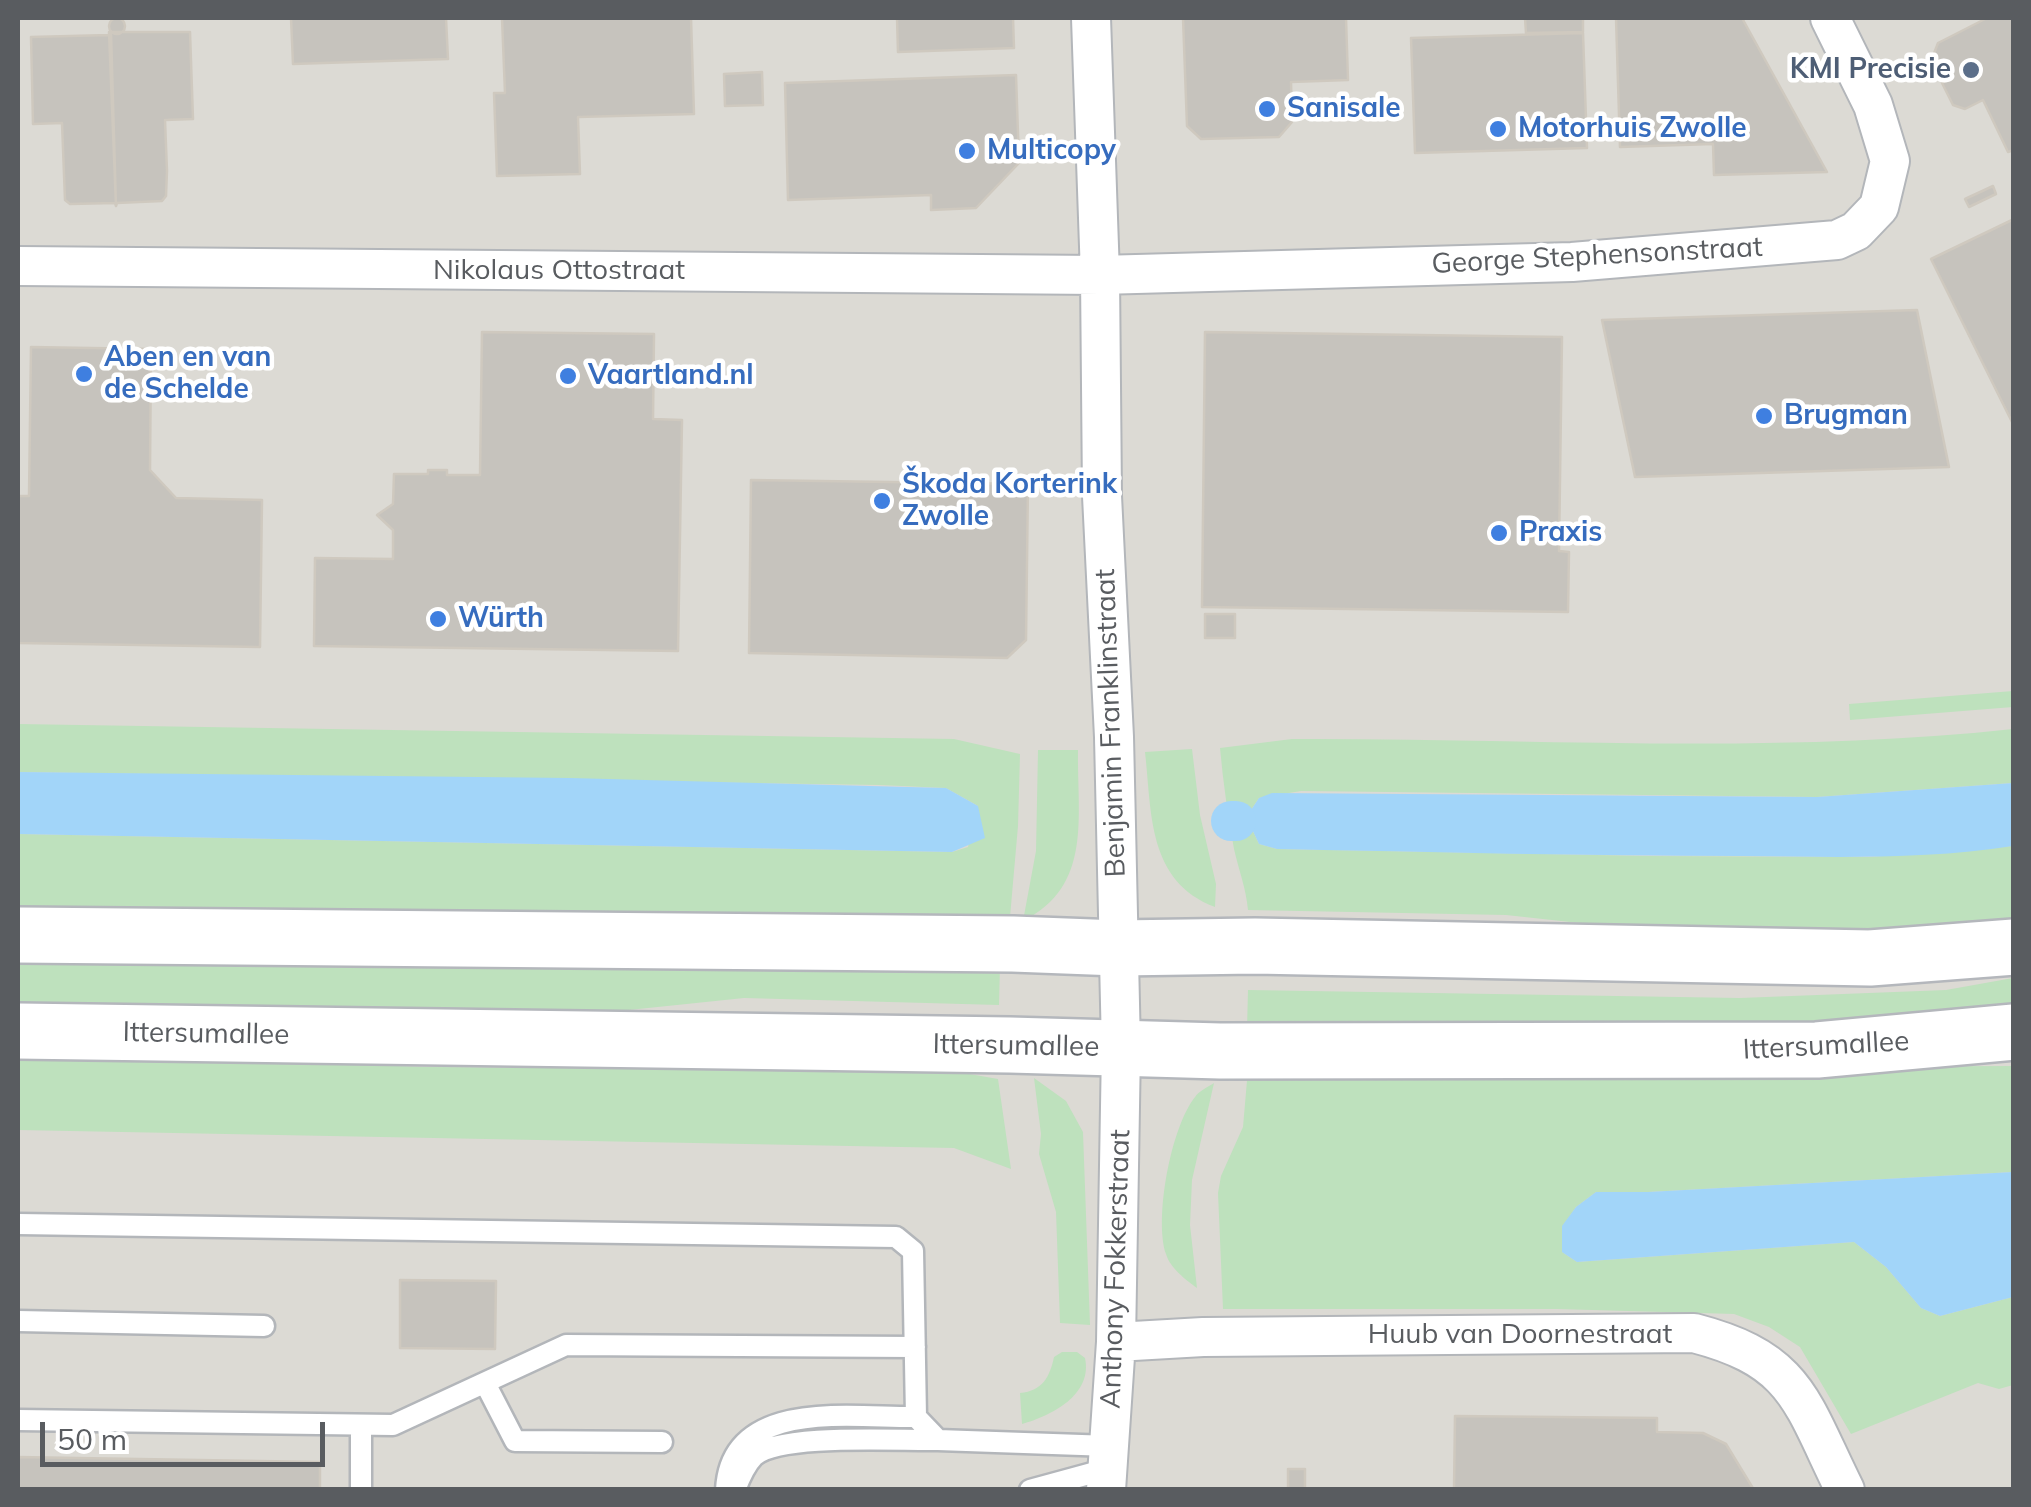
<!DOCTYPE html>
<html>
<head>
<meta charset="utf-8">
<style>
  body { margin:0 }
  #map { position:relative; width:2031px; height:1507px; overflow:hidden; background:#ebe8e0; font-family:Mulish,sans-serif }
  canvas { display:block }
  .frame { position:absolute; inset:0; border:20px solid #595c60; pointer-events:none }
  .scale { position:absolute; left:40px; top:1422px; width:285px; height:45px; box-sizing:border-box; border:5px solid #595c60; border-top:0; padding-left:12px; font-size:30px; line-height:35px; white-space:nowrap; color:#595c60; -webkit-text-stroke:8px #fff; paint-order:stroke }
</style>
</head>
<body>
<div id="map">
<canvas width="2031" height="1507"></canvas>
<div class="frame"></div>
<div class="scale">50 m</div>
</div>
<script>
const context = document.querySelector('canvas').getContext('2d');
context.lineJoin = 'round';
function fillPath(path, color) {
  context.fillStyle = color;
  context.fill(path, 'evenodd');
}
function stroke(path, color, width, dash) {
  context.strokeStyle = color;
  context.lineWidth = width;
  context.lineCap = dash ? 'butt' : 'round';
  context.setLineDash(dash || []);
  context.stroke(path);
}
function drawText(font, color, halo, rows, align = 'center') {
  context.font = font + ' Mulish,sans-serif';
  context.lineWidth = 9;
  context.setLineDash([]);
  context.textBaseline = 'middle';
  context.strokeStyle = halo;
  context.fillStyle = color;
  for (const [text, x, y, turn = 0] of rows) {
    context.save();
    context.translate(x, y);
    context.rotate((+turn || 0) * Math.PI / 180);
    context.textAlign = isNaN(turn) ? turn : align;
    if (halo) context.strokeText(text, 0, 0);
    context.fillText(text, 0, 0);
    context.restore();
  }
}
const industrial = new Path2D(`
  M18 18H2013V1489H18Z`);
const green = new Path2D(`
  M2013 691V707L1850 720 1849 704Z
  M18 724 954 739 1020 754 1018 826 1010 917 18 920V834L952 852 968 847 978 806 946 788 879 785 18 772Z
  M2013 729V783L1817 797 1301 791 1259 798 1251 810 1236 812 1237 827H1251L1259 844 1277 849 1649 856 1870 857 2013 846V925L1708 937 1506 915 1248 910C1246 888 1239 871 1234 849 1228 816 1223 782 1220 748L1292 739C1533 738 1774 755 2013 729Z
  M1192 749 1200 815 1216 884 1215 907C1147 881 1152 813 1145 752Z
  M1038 750H1078C1077 817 1093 886 1023 921L1036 851Z
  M18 958 1000 966 999 1005 744 998 629 1010 326 1012 18 1008Z
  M2013 978V1013L1931 1023 1247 1029 1248 990 1740 998 1946 990Z
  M18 1054 429 1067 947 1070 998 1079 1011 1169 954 1148 18 1130Z
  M2013 1066V1172L1648 1192H1596L1576 1207 1562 1227V1252L1577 1262 1854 1242 1886 1267 1921 1308 1940 1316 2013 1297V1385L1999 1389 1978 1383 1851 1434 1800 1347 1769 1327 1734 1314 1557 1309H1223L1218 1193 1221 1176 1243 1127 1248 1069Z
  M1034 1078 1066 1101 1083 1132 1090 1325 1060 1323 1056 1212 1039 1154 1041 1134Z
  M1214 1083 1192 1180 1190 1225 1197 1288C1186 1280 1170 1268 1166 1254 1154 1218 1171 1127 1195 1097 1199 1091 1208 1087 1214 1083Z
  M1062 1352H1077L1085 1358C1093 1395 1051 1416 1022 1424L1020 1393C1043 1391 1050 1376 1054 1357Z`);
const water = new Path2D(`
  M18 772 570 778 946 788 978 806 985 838 952 852 18 834Z
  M2013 783V846C1924 860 1831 857 1741 856 1586 856 1432 852 1277 849L1259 844 1251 827 1236 828V812L1251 810 1259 798 1272 793 1817 797Z
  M2013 1172V1297L1940 1316 1921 1308 1886 1267 1854 1242 1577 1262 1562 1252V1226L1576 1207 1596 1192H1648Z`);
const canal = new Path2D(`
  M1231 821H1236`);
const building = new Path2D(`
  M109 26a8 8 0 1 1 16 0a8 8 0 1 1-16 0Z
  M291 18H446L448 59 293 64Z
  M502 18H691L694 114 578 117 580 174 497 176 494 93H505Z
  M897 18H1013L1014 48 898 52Z
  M1183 18H1346L1348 80 1291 82 1292 122 1279 137 1201 139 1187 126Z
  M1525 18H1583V32L1526 33Z
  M1616 18H1742L1827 172 1714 175 1713 144 1620 147Z
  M1987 18H2014V150L2008 152 1983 100 1965 109 1953 105 1942 83 1946 81 1933 56 1938 43Z
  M109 32 116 206 115 203 70 204 65 200 62 123 33 124 31 37 109 35Z
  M111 32H190L193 119 165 120 167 171 166 196 162 201 117 203 116 206Z
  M1583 33 1587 148 1415 153 1411 38Z
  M762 72 763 105 725 106 724 74Z
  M1016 75 1019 163 976 208 931 210V195L788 200 785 83Z
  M1993 186 1996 194 1969 207 1965 199Z
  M2014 219V426L1931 259Z
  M1917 310 1949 467 1635 477 1602 320Z
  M482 332 654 334 653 419 682 420 678 651 314 646 315 558 393 559V530L377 515 393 504 394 474H428V470H447V475H480Z
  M1205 332 1562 337 1559 551 1569 552 1568 612 1202 607Z
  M31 347 151 349 150 470 176 498 262 500 260 647 18 643V496H29Z
  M751 480 1028 484 1026 640 1007 658 749 653Z
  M1205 614H1235V638H1205Z
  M400 1280 496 1281 495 1349 400 1348Z
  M1455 1416 1657 1418V1432L1703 1433 1726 1444 1754 1490H1454Z
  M18 1457 320 1462V1490H18Z
  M1288 1469H1305V1490H1288Z`);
const lane = new Path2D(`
  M18 1224 896 1237 913 1251 916 1417 938 1440 1110 1446
  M18 1321 264 1326
  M485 1383 515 1441 662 1442
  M18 1420 393 1425 566 1345 915 1347
  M361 1490V1425
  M726 1490C731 1397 852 1418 916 1417
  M735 1490C740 1477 745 1465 754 1456 780 1433 899 1441 938 1440
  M1030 1490 1107 1469`);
const street = new Path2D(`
  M1091 18 1100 275 1102 496 1114 737 1121 1048 1116 1342 1106 1490
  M18 266 1100 275 1572 262 1837 240 1856 231 1879 207 1890 161 1873 105 1830 18
  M1116 1342 1203 1337 1694 1333C1798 1360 1801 1402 1845 1490`);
const secondary = new Path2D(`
  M18 935 1013 944 1118 948 1255 946 1870 958 2014 947
  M18 1031 1010 1045 1220 1051 1817 1050 2014 1032`);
const markers = [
  [1971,70,10,"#5c6f8a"],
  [1267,109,10,"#3f7fe0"],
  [1498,129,10,"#3f7fe0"],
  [967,151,10,"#3f7fe0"],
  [84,374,10,"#3f7fe0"],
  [568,376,10,"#3f7fe0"],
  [1764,416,10,"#3f7fe0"],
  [882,501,10,"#3f7fe0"],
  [1499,533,10,"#3f7fe0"],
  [438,619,10,"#3f7fe0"]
];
const serviceNames = [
  ["KMI Precisie",1951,70]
];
const shopNames = [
  ["Sanisale",1287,109],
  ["Motorhuis Zwolle",1518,129],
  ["Multicopy",987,151],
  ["Aben en van",104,358],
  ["de Schelde",104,390],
  ["Vaartland.nl",588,376],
  ["Brugman",1784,416],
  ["Škoda Korterink",902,485],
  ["Zwolle",902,517],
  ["Praxis",1519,533],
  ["Würth",458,619]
];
const streetNames = [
  ["George Stephensonstraat",1597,256,-3],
  ["Nikolaus Ottostraat",559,271],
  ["Benjamin Franklinstraat",1111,723,-92],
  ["Ittersumallee",206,1034,1],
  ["Ittersumallee",1016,1046,1],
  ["Ittersumallee",1826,1046,-3],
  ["Anthony Fokkerstraat",1116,1269,-88],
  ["Huub van Doornestraat",1520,1335]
];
fillPath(industrial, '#dcdad4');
fillPath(green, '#bee1bd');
fillPath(water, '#a2d5f9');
stroke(canal, '#a2d5f9', 40);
fillPath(building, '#c6c3bd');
stroke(building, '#cfc9bf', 2.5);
stroke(lane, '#b3b6ba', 25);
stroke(street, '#b3b6ba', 42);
stroke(secondary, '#b4b7bc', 60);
stroke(lane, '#fff', 20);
stroke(street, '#fff', 38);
stroke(secondary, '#fff', 55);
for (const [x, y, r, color] of markers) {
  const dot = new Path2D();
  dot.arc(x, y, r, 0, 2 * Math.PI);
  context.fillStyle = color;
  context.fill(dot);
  stroke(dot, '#fff', 4);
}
drawText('bold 28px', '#4e5e75', '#fff', serviceNames, 'right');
drawText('bold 28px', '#366cbe', '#fff', shopNames, 'left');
drawText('28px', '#595c60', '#fff', streetNames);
</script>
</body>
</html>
